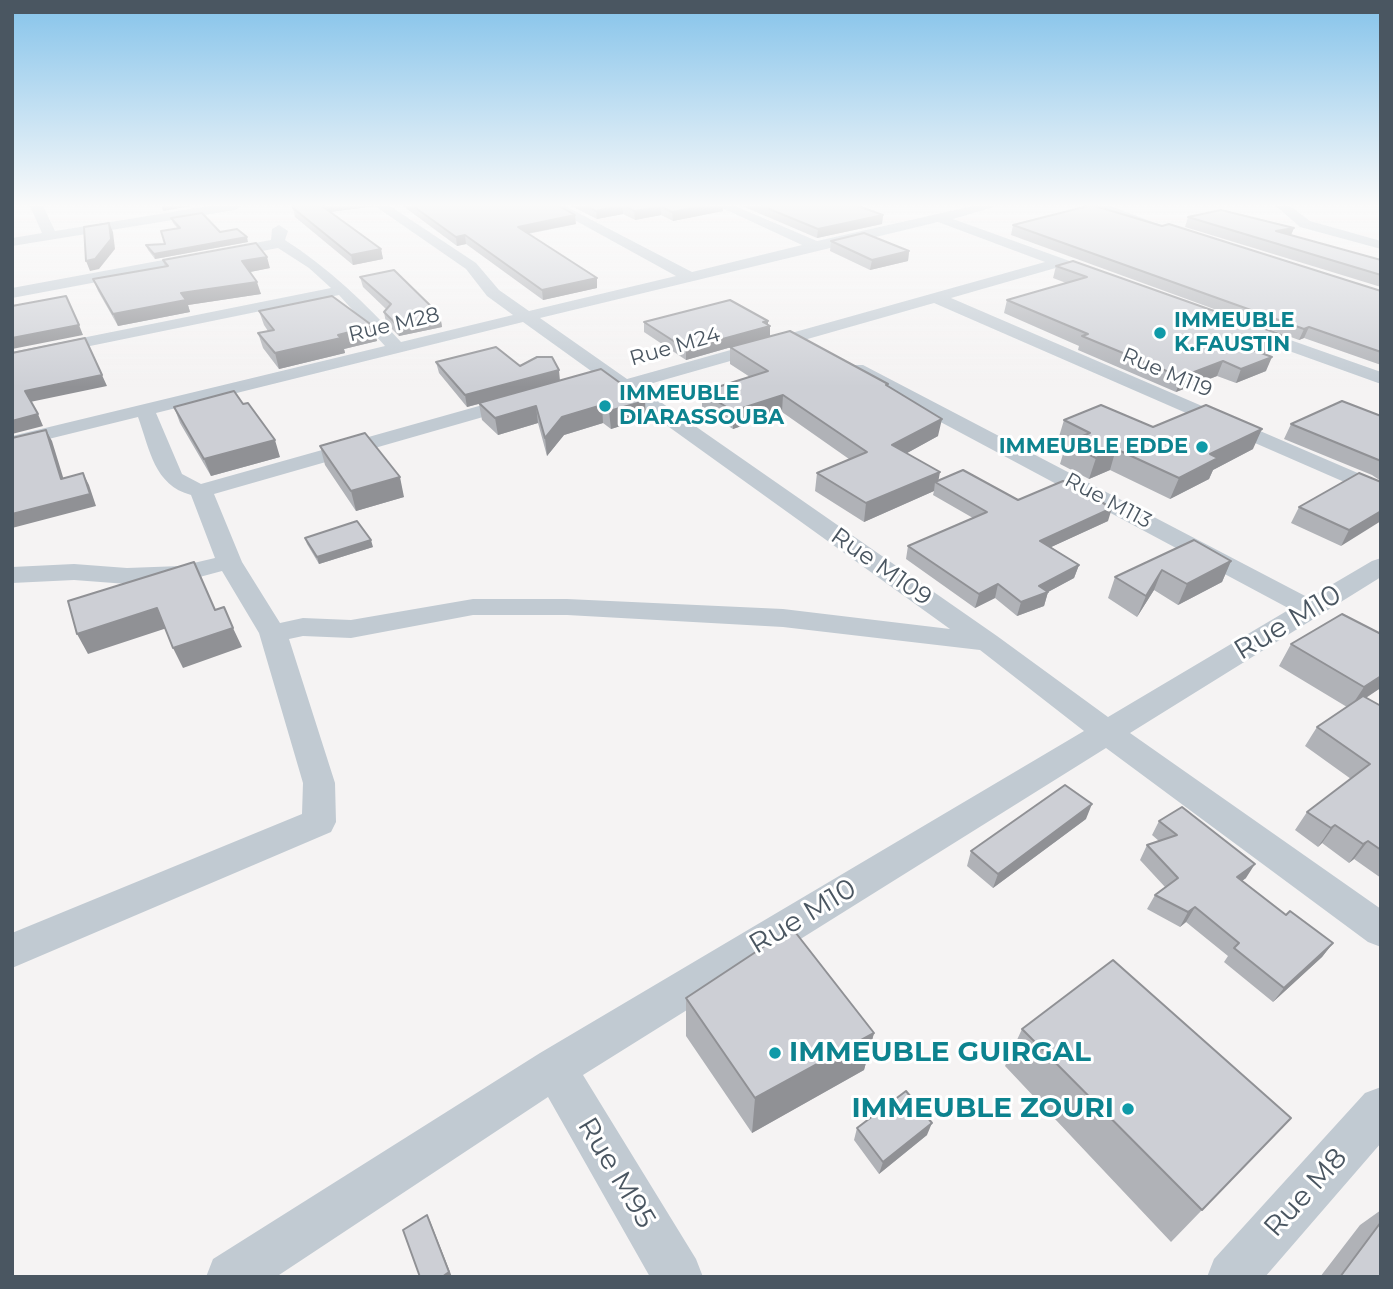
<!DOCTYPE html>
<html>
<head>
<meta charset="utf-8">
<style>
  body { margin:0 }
  #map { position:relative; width:1393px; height:1289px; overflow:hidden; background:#f5f3f3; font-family:Montserrat,sans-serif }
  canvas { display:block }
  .frame { position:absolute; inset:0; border:14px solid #4a5661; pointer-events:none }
</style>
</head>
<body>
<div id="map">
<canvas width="1393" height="1289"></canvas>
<div class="frame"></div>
</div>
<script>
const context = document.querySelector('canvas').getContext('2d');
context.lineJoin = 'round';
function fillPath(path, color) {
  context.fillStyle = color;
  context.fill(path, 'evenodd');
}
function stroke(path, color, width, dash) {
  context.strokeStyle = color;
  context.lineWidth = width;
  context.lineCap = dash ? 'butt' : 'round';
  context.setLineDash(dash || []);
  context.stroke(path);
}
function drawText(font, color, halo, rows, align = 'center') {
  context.font = font + ' Montserrat,sans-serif';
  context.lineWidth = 6;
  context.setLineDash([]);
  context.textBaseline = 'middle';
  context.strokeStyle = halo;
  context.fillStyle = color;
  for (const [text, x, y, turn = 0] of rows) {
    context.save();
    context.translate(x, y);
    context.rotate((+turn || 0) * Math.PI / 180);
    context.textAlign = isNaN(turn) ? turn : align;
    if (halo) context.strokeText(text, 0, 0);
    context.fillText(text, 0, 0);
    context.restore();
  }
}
const minor = new Path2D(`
  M30 206H43L55 231 209 206H241L235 210 12 246V238L42 233Z
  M375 206H390L476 263 499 290 529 311 676 276 549 206H565L692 272 802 245 718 206H735L817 241 973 206H997L953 219 1103 273 1106 276 1098 281 1059 267 951 298 1381 483V498L934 303 639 387 997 636 1108 717 1290 609 849 373 847 369 849 365H863L1309 598 1372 561 1381 558V577L1130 733 1381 909V947L1368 942 1106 748 583 1075 696 1259 703 1277H650L548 1097 276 1277H206L213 1259 540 1053 1084 731 980 650 783 627 567 615H473L351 638 303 636 289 639 335 783 336 822 331 832 12 968V933L302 814 303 783 259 633 222 571 181 582 127 584 74 580 12 583V567L74 564 127 568 181 566 215 558 191 495C154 485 150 450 138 417L12 448V436L385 346 339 295 12 362V352L331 288 309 268 278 248 12 298V288L271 240 272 229 279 225 288 231 285 240C330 269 365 303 401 342L513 315 487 296 466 269ZM938 222 1045 262 627 379 540 318ZM523 322 950 629 783 609 567 599H473L351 620 303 618 280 623 242 562 214 494 525 405 528 401 518 395 511 397 201 484 182 474 156 413Z
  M1090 206H1110L1161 225 1154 229 1149 228Z
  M1276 206H1290L1310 221 1381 241V249L1300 227Z
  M1245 324 1381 372V384L1239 333 1236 329 1239 325Z
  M1381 1087V1143L1265 1277H1207L1214 1259 1365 1093Z`);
const wall = new Path2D(`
  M375 206 330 212 381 249 383 259 353 265 295 217 293 208Z
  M403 206H559L576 224 528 234 597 278V288L543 300 466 244 457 246Z
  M571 206H723V211L673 221 661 215 635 220 623 214 597 219Z
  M742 206H858L883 215 882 224 817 238Z
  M1188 217 1294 228 1291 235 1381 260V287L1185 227Z
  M171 218 220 232 248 242 155 259 148 250 146 245 165 244 178 229 173 223Z
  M1013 225 1162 226 1381 291V365L1304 338 1299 340 1011 235Z
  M831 241 909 251 908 261 870 270 830 251Z
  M163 260 270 268 250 272 261 294 188 305 190 312 118 326 98 291 93 279 165 267Z
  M1056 266 1282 335 1276 349 1263 354 1266 371 1236 383 1217 376 1176 392 1078 350 1079 346 1004 313 1007 300 1066 283 1053 278Z
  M360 277 440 315 442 327 399 336 386 323 384 312 386 309 363 287Z
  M259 311 373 326 377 341 344 349 345 353 279 369 263 348 258 333 268 331 264 325Z
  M768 321V325L770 326V336L686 360 644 332V322Z
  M730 347 888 386 938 436 907 453 938 480 1108 521 1051 547 1079 565 1074 578 1048 592 1044 606 1017 616 995 598 975 608 906 559 908 546 973 518 933 495 934 491 864 522 815 491 817 473 849 459 782 412 733 429 702 409V392L750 377 730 364Z
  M436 362 520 366 560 380 646 418 611 429 603 423 564 435 547 456 538 423 498 435 482 420 479 404 467 407 439 373Z
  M174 407 280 457 211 476 180 423Z
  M1381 416V481L1372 475 1284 439 1291 424Z
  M1064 420 1153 427 1253 449 1213 470 1209 479 1170 499 1110 470 1089 479 1060 464 1066 444 1058 440Z
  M320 446 404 497 356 511 325 465Z
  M1381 482 1341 546 1291 523 1299 507Z
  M305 538 373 547 319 564 307 544Z
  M1194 540 1231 561 1222 582 1178 605 1154 590 1137 617 1108 598 1115 577Z
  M1291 644 1379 689 1366 698 1381 706V878L1354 859 1349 863 1322 843 1318 847 1295 830 1307 812 1351 779 1305 746 1317 727 1347 707 1279 666Z
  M1086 819 993 888 967 866 971 851Z
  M1159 821 1246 878 1242 881 1286 915 1333 943 1322 957 1273 1002 1224 962 1228 956 1186 922 1180 927 1147 909 1155 895 1165 887 1140 860 1147 845 1159 841 1152 835Z
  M686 998 874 1033 864 1070 752 1133 686 1036Z
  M1022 1029 1202 1210 1171 1242 1005 1066Z
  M857 1128 927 1135 879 1174 854 1140Z
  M1381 1210V1277H1320L1360 1225Z`);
const shadedWall = new Path2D(`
  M162 206H191L163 211Z
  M320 206H375L322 213Z
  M618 206H623V214L597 219 596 211Z
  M704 206H723V211L673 221 672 212Z
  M661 207V215L635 220 634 211Z
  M575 215 576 224 519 235 518 227Z
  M883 215 882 224 817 238 818 229Z
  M109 223 113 232 115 249 99 269 90 271 86 261Z
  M1294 228 1290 237 1276 231Z
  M465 235 466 244 457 246 456 237Z
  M247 237 248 242 155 259 154 254Z
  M381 249 383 259 353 265 351 255Z
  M909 251 908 261 870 270 872 260Z
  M267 257 270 268 245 273 242 261Z
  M597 278V288L543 300 542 290Z
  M257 282 261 294 188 305 190 312 118 326 113 314 181 293Z
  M440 315 442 327 399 336 397 325Z
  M768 321V327L770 326V336L686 360V349Z
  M79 325 83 335 12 349V338Z
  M373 326 377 341 344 349 345 353 279 369 275 353 338 335Z
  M1309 327 1304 338 1299 340 1304 329Z
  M1282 335 1276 349 1242 362 1248 348Z
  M1272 357 1266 371 1236 383 1241 369Z
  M1223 361 1217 376 1176 392 1181 377Z
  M559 370 560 381 467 407 465 395Z
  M102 375 107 386 30 402 25 391Z
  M783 395 782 412 733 429V411Z
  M645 401 646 418 611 429 609 411Z
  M602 405 603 423 564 435 547 456 545 438 562 417Z
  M536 406 538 423 498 435 495 418Z
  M38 414 43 426 12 434V421Z
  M942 419 938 436 889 463 892 445Z
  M1262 429 1253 449 1213 470 1209 479 1170 499 1179 478 1210 454Z
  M46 430 52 441 67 490 61 479Z
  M275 440 280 457 211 476 204 459Z
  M1116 449 1110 470 1089 479 1096 458Z
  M940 472 938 483 935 482 934 491 864 522 866 503Z
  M83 473 89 485 96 506 12 528V514Z
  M400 477 404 497 356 511 351 491Z
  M1112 508 1108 521 1036 554 1040 541Z
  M1381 511V521L1341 546 1349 530Z
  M371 540 373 547 319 564 317 557Z
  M1231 561 1222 582 1178 605 1187 584Z
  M1079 565 1074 578 1048 592 1044 606 1017 616 1021 602 1039 586Z
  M1162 570 1154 590 1137 617 1146 596Z
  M998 584 995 598 975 608 979 594Z
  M157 608 167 628 88 654 77 634Z
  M233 628 242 647 183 668 173 648Z
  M1381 676V686L1379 689 1350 708 1364 687Z
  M1092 804 1086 819 993 888 998 874Z
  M1335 825 1322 843 1318 847 1331 828Z
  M1368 841 1354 859 1349 863 1363 844Z
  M1255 864 1246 878 1228 891 1237 877Z
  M1195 907 1186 922 1180 927 1188 912Z
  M1333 943 1322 957 1273 1002 1284 988Z
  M874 1033 864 1070 752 1133 755 1098Z
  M932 1123 927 1135 879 1174 883 1162Z
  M427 1215 430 1221 452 1277H442Z`);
const building = new Path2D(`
  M294 206H322L381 249 351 255 293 208Z
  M413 206H559L575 215 518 227 597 278 542 290 465 235 456 237Z
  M587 206H618L596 211Z
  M625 206H704L672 212 661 207 634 211Z
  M762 206H858L883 215 818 229Z
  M1088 206H1095L1162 226 1169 224 1381 291V352L1309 327 1304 329 1013 225Z
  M1221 210 1294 228 1276 231 1381 260V275L1188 217Z
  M202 213 220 232 237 229 247 237 154 254 146 245 165 244 161 231 180 228 171 218Z
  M109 223 111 239 95 259 86 261 84 227Z
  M864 233 909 251 872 260 831 241Z
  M256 243 267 257 242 261 257 282 181 293 186 300 113 314 93 279 168 266 163 260Z
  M1073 261 1282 335 1248 348 1272 357 1241 369 1223 361 1181 377 1082 336 1088 334 1007 300 1087 277 1056 266Z
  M394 270 440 315 397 325 384 312 391 304 360 277Z
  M66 296 79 325 12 338V306Z
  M332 296 373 326 338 335 341 338 275 353 258 333 274 330 259 311Z
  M730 300 768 321 763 322 770 326 686 349 644 322Z
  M790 331 888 384 886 385 942 419 892 445 940 472 866 503 817 473 867 452 783 395 733 411 702 392 768 371 730 347Z
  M85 338 102 375 25 391 38 414 12 421V353Z
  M496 347 520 366 537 357H552L559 370 465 395 436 362Z
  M601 369 645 401 609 411 602 405 562 417 545 438 536 406 495 418 479 403Z
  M234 391 243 404 248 403 275 440 204 459 174 407Z
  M1342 401 1381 416V461L1291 424Z
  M1101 405 1153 427 1206 405 1262 429 1210 454 1218 458 1179 478 1116 449 1096 458 1066 443 1090 433 1064 420Z
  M46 430 61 479 83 473 90 494 12 514V438Z
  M365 433 400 477 351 491 320 446Z
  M963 470 1018 500 1063 481 1112 508 1040 541 1079 565 1039 586 1048 592 1021 602 998 584 979 594 908 546 987 512 935 482Z
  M1359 473 1381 482V511L1349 530 1299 507Z
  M357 521 371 540 317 557 305 538Z
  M1194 540 1231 561 1187 584 1162 570 1146 596 1115 577Z
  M194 562 215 610 224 607 233 628 173 648 157 608 77 634 68 601Z
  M1342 614 1381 634V676L1364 687 1291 644Z
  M1363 696 1381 706V850L1368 841 1363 844 1335 825 1331 828 1307 812 1370 764 1317 727Z
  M1065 785 1092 804 998 874 971 851Z
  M1182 807 1255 864 1237 877 1286 915 1290 911 1333 943 1284 988 1234 948 1239 943 1195 907 1188 912 1155 895 1178 878 1147 845 1177 835 1159 821Z
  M792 928 874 1033 755 1098 686 998Z
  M1113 960 1291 1118 1202 1210 1022 1029Z
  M906 1091 932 1123 883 1162 857 1128Z
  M427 1215 449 1272 442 1277H420L403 1230Z
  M1381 1222V1277H1340Z`);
const markers = [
  [1160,333,7,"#0f9aa8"],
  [605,406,7,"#0f9aa8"],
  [1202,447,7,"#0f9aa8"],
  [775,1053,7,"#0f9aa8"],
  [1128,1109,7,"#0f9aa8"]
];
const farCulturenames = [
  ["IMMEUBLE",1174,321],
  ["K.FAUSTIN",1174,345],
  ["IMMEUBLE",619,394],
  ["DIARASSOUBA",619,418],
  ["IMMEUBLE EDDE",1188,447,"right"]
];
const farStreetnames = [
  ["Rue M28",394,325,-13],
  ["Rue M24",675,347,-16],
  ["Rue M119",1167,373,23],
  ["Rue M113",1108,501,28]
];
const streetNames = [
  ["Rue M109",881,567,35]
];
const nearStreetnames = [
  ["Rue M10",1288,623,-31],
  ["Rue M10",803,917,-31],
  ["Rue M95",616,1173,59],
  ["Rue M8",1306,1193,-48]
];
const nearCulturenames = [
  ["IMMEUBLE GUIRGAL",789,1053],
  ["IMMEUBLE ZOURI",1114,1109,"right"]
];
fillPath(minor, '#c1cad2');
fillPath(wall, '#b0b2b7');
fillPath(shadedWall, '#909195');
fillPath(building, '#cdcfd5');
stroke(building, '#909195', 2);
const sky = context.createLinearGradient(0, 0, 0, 387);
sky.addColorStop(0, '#85c3ea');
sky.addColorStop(0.53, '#fafafa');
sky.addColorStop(1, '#fafafa00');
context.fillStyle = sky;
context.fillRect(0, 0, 1393, 387);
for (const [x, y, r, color] of markers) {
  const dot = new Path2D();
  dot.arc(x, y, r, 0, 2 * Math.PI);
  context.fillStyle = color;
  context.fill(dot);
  stroke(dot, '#fff', 2.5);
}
drawText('bold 21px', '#0d838f', '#fff', farCulturenames, 'left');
drawText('21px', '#4a5661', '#fff', farStreetnames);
drawText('24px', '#4a5661', '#fff', streetNames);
drawText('28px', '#4a5661', '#fff', nearStreetnames);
drawText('bold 28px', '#0d838f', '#fff', nearCulturenames, 'left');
</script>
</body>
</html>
